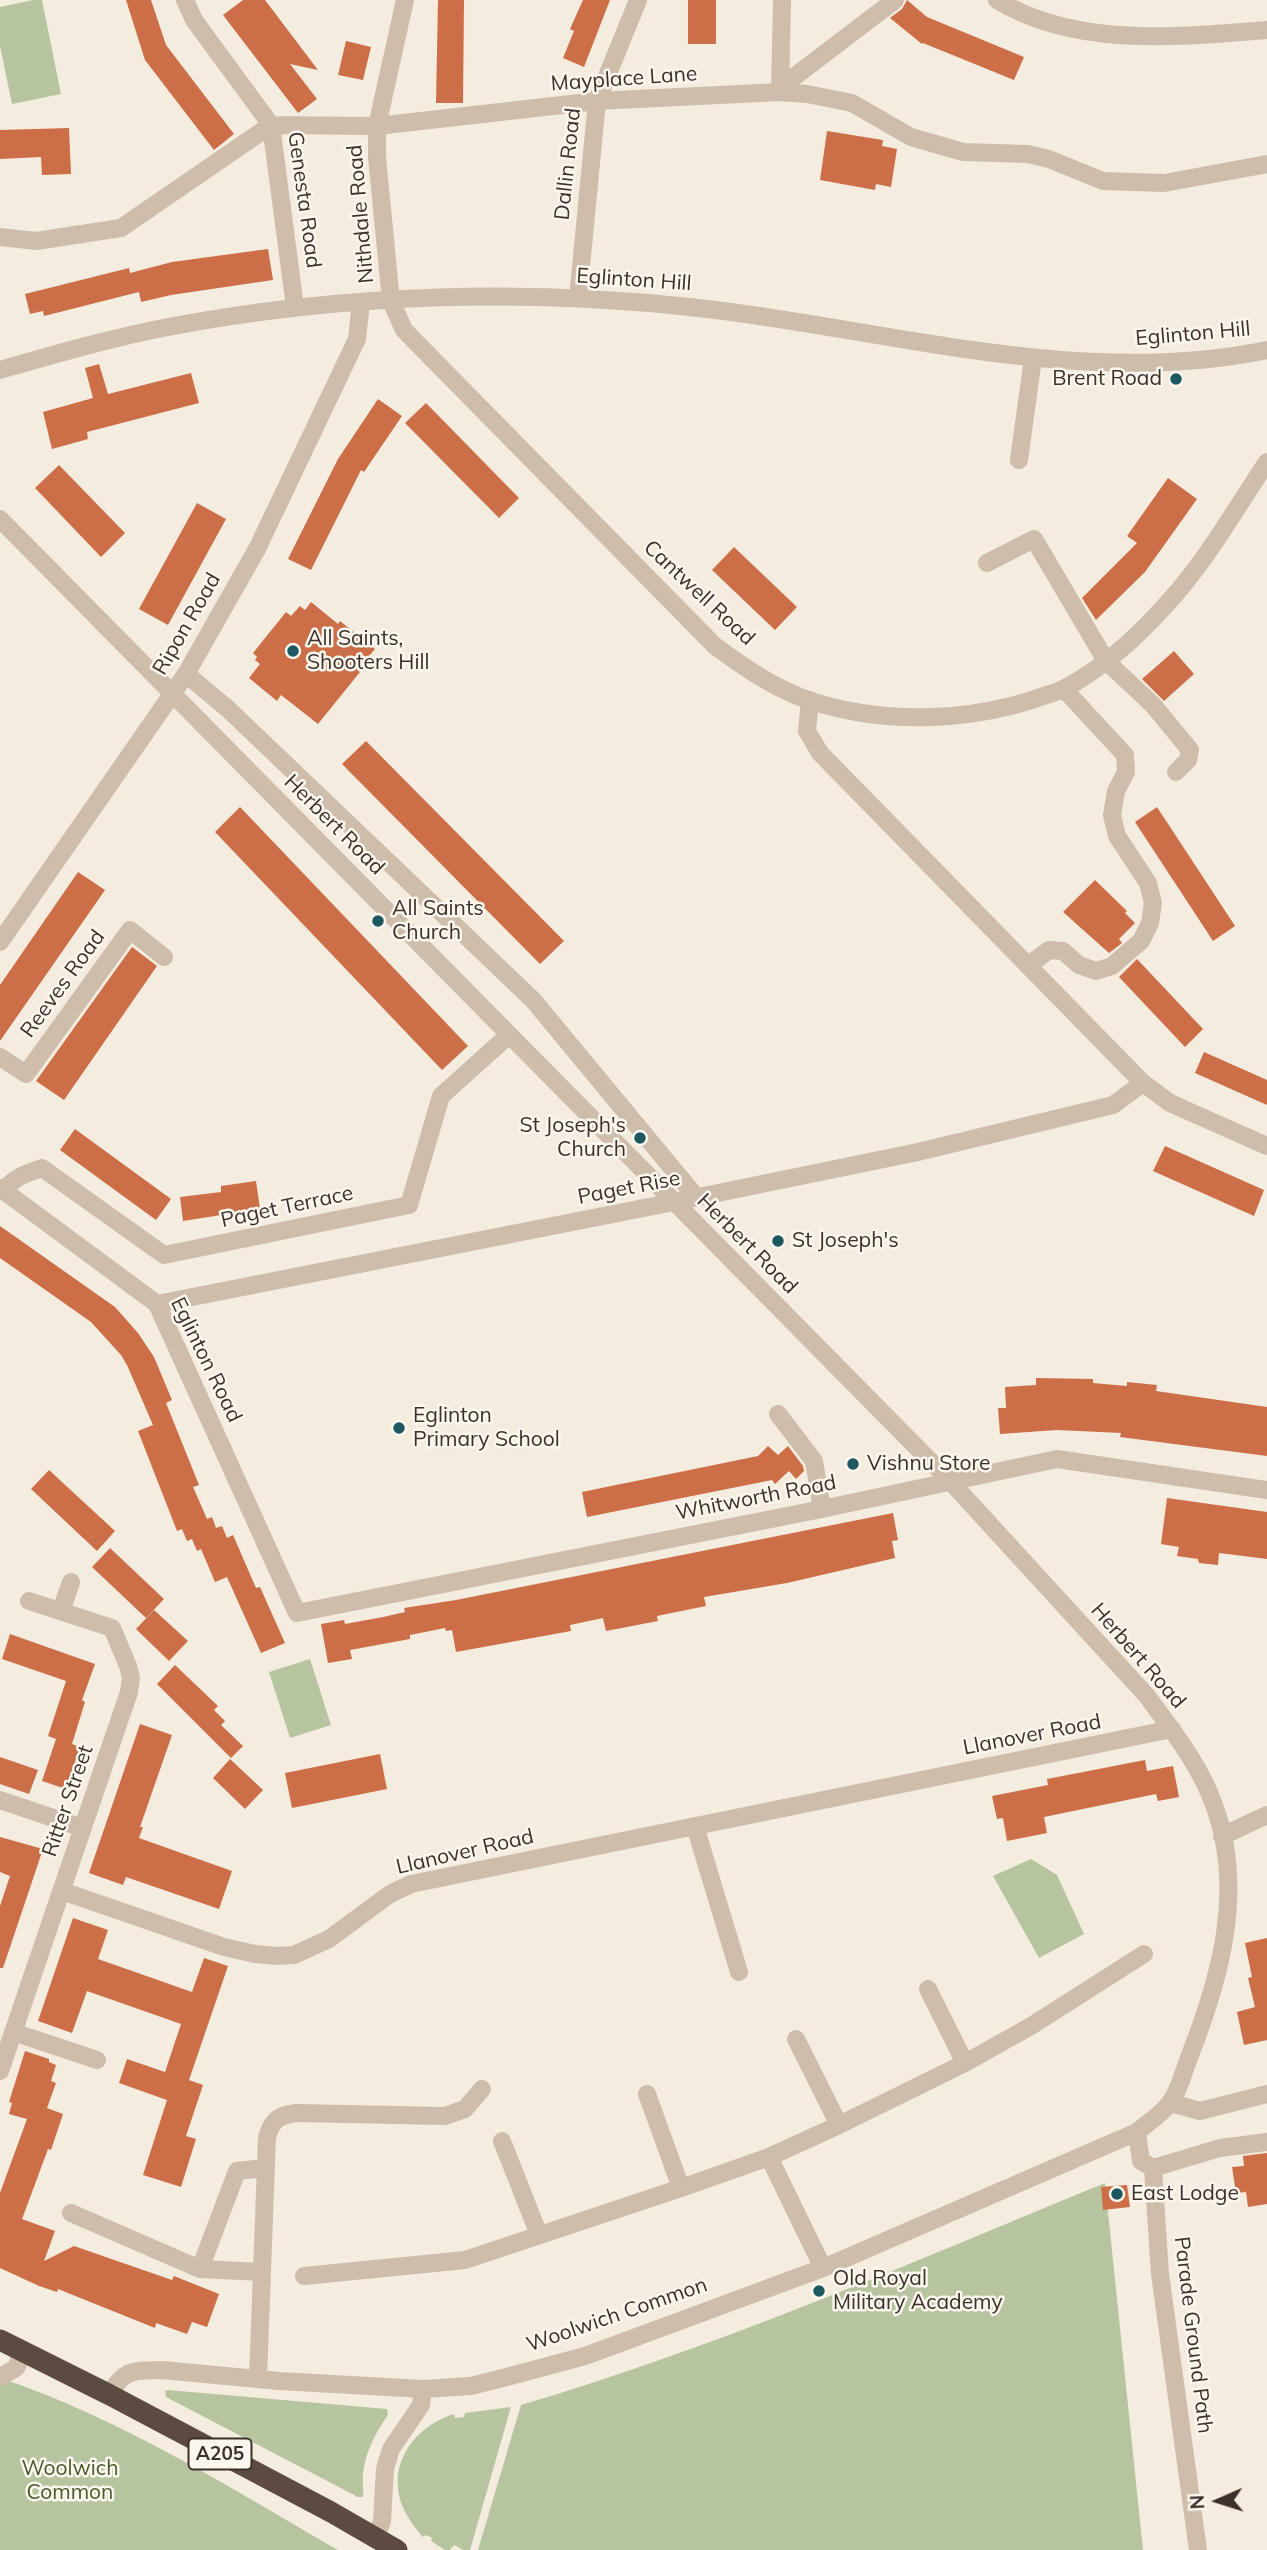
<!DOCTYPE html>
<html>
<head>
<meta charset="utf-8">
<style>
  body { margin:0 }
  #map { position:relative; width:1267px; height:2550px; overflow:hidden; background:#f5ece0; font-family:Mulish,sans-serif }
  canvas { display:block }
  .north { position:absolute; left:1183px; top:2466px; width:70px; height:70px; -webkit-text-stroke:5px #fbf6ee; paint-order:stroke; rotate:267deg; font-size:19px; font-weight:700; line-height:28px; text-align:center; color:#3b312a }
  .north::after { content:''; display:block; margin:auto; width:24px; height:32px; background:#3b312a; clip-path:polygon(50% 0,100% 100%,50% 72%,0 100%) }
</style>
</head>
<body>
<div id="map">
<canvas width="1267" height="2550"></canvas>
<div class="north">N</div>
</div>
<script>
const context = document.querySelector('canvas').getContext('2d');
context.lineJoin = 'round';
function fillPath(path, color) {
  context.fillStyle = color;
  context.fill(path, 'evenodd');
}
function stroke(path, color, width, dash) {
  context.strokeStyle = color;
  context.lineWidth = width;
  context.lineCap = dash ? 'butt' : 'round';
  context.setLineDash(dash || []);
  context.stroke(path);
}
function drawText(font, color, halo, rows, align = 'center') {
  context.font = font + ' Mulish,sans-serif';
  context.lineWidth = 5;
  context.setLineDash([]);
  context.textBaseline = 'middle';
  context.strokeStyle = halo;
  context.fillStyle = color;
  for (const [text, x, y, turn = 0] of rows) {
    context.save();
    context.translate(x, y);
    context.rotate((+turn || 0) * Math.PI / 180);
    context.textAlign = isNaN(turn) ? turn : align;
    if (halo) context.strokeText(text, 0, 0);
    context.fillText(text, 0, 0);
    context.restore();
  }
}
const green = new Path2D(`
  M33 0H42L61 94 12 104 0 46V7Z
  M310 1659 331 1725 290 1738 269 1672Z
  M1031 1859 1057 1875 1084 1934 1039 1958 993 1876Z
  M1105 2183 1143 2550H478L521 2405C721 2346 913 2262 1105 2183Z
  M0 2378C120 2418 229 2487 338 2550H0Z
  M168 2390 387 2409 388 2415C376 2432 365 2452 363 2474 362 2482 364 2489 363 2497H358L166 2397 165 2391Z
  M511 2407 470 2550H463L454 2545 450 2550H445L431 2541 432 2538 426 2535 423 2537C412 2525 399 2506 398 2488 394 2453 423 2423 454 2414L455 2418 464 2417 465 2413Z`);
const building = new Path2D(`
  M126 0H151L166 45 234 134 214 150 145 60Z
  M243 0H265L318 70 290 64 317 99 298 113 223 15Z
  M438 0H464L463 103H436Z
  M583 0H610L584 67 563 58 574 31 570 29Z
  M688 0H716V44H688Z
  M907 0 927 17 1024 57 1014 80 923 43 922 44 890 18 902 9Z
  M346 41 371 47 363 80 338 75Z
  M69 128 71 174 42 175 41 157 0 159V130Z
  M827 131 883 140 882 146 897 149 891 187 876 184 875 190 820 180Z
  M268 249 273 280 171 295 141 302 139 292 44 316 43 311 30 314 25 294 129 268 130 273 172 262Z
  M99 364 108 394 191 373 199 403 87 432 88 439 52 449 43 412 93 398 85 368Z
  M378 399 402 416 364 472 361 470 311 570 288 559 338 459Z
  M426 403 519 498 499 518 405 423Z
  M59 465 125 533 101 557 35 488Z
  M1168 478 1197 499 1145 572 1096 620 1082 598 1137 543 1127 536Z
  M197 503 226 519 168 625 139 609Z
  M734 547 797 607 775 630 712 570Z
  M311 602 338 624 340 621 375 649 357 670 360 672 318 724 281 695 277 701 249 678 260 664 255 660 257 657 253 653 286 612 291 616 300 606 305 610Z
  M1174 651 1194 674 1164 701 1142 679Z
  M366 741 564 941 540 964 342 764Z
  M240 807 468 1046 442 1070 215 832Z
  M1157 807 1235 926 1213 941 1135 822Z
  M78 872 105 890 0 1041V985Z
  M1095 880 1127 911 1125 913 1135 923 1119 939 1122 943 1109 953 1063 912Z
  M132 947 157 966 64 1100 36 1081Z
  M1137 959 1203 1029 1185 1047 1119 977Z
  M1204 1052 1267 1080V1105L1195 1073Z
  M75 1129 171 1199 156 1220 60 1150Z
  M1165 1146 1264 1190 1254 1216 1153 1171Z
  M256 1181 260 1209 183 1221 180 1197 221 1192V1186Z
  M0 1226 115 1307 138 1333 154 1357 172 1400 166 1403 199 1485 193 1487 207 1519 212 1517 216 1528 222 1526 227 1538 233 1535 256 1588 260 1587 285 1643 261 1653 227 1577 215 1582 201 1549 197 1551 192 1539 187 1541 182 1529 177 1531 138 1431 153 1425 127 1365 121 1355 91 1322 0 1258Z
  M1036 1378 1093 1379V1383L1127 1386V1382L1157 1385 1156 1391 1267 1407V1456L1120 1437 1121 1433 1057 1430 1000 1434 998 1408H1006L1005 1387 1036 1385Z
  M768 1446 778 1455 788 1446 803 1466 804 1471 796 1479 789 1471 775 1484 772 1480 587 1517 582 1492 758 1456Z
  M49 1470 115 1531 97 1551 31 1489Z
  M1167 1498 1267 1512V1559L1219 1553 1218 1565 1199 1563 1198 1559 1177 1556 1179 1547 1161 1544Z
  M893 1513 898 1540 892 1541 895 1558 787 1583 704 1597 706 1606 657 1616 658 1621 606 1631 603 1618 570 1625 571 1631 456 1652 452 1630 446 1631 445 1628 410 1635V1639L350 1650 352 1659 328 1663 321 1624 344 1620 345 1624 383 1617 405 1612 404 1608 456 1600Z
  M110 1548 164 1599 146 1618 92 1567Z
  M154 1610 188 1641 169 1661 136 1629Z
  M10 1634 95 1664 82 1700 85 1702 72 1744 80 1747 66 1789 42 1781 56 1739 48 1736 66 1681 2 1659Z
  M175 1665 218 1706 214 1710 225 1721 221 1725 243 1746 231 1758 157 1684Z
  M140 1724 172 1735 140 1827H143L139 1838 232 1871 219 1909 126 1877 123 1885 89 1873Z
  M380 1754 387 1789 292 1808 285 1773Z
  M0 1757 38 1770 29 1794 0 1784Z
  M230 1759 263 1790 245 1809 213 1778Z
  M1145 1760 1147 1771 1173 1766 1179 1797 1158 1801 1156 1794 1044 1817 1047 1833 1007 1841 1003 1818 997 1819 992 1796 1048 1785 1047 1779Z
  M0 1837 43 1849 3 1968H0V1906L10 1876 0 1872Z
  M73 1918 108 1930 98 1959 192 1992 204 1958 228 1966 189 2080 203 2085 186 2136 196 2139 181 2187 143 2175 167 2100 119 2083 127 2059 165 2072 181 2024 87 1991 72 2033 38 2021Z
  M1267 1938V2040L1244 2045 1237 2012 1255 2007 1248 1978 1252 1977 1245 1943Z
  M25 2051 49 2059V2062L56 2065 51 2081 56 2083 47 2108 63 2114 51 2150 48 2149 22 2219 55 2231 44 2261 74 2246 172 2280 174 2276 219 2294 207 2327 192 2322 187 2334 156 2323 155 2328 58 2289 57 2292 39 2286 0 2268V2193L27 2119 9 2114 12 2103 9 2102Z
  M1267 2153V2204L1248 2207 1246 2192 1236 2193 1232 2167 1244 2166 1243 2156Z
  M1127 2185 1130 2207 1103 2210 1101 2187Z`);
const minor = new Path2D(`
  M185 0 194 20 271 125 295 307
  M405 0 377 126V157L391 301 404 330 715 646C745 668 775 689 811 701 883 724 964 722 1035 699 1045 695 1056 693 1065 688 1101 669 1135 639 1163 608 1204 565 1234 511 1267 462
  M997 0C1076 48 1179 37 1267 30
  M780 92 794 77 895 0
  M780 92 782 0
  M0 237 36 241 121 228 271 125 377 126 597 101 780 92 807 94 852 103 911 137 963 152 1028 154 1049 159 1103 181 1164 183 1267 164
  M578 298 597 101 638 0
  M0 370C56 354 111 338 168 327 342 294 524 288 699 308 886 329 1079 389 1267 350
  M1019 460 1033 358
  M0 519 950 1481 1147 1696C1172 1730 1200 1765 1214 1805 1245 1889 1221 1976 1190 2055 1184 2070 1179 2092 1169 2104 1161 2115 1147 2123 1137 2132L823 2268 585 2356 503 2378 471 2386 423 2389 279 2381 162 2370C135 2371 123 2368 110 2395
  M987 563 1034 539 1106 661 1153 705 1190 750 1188 760 1176 772
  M186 674 228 709 533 1000 697 1198
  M810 700 807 731 820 753 1143 1083 1170 1103 1267 1146
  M0 942 186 674 257 549 357 339 361 302
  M1029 965 1049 950 1063 951 1079 965 1096 971 1112 966 1141 941 1150 923 1153 903 1148 883 1117 836 1112 815 1116 791 1126 772 1125 755 1064 689
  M0 1057 26 1074 130 930 164 957
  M0 1188 157 1304 297 1613 822 1509 1057 1459 1267 1490
  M4 1191C14 1177 27 1173 42 1168L164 1255 409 1205 441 1096 509 1035
  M157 1304 674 1202 918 1152 1113 1105 1143 1083
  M778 1414 814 1461 822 1509
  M61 1611 71 1582
  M0 1800 83 1828
  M695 1826 739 1972
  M1222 1836 1267 1815
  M62 1891 224 1947 255 1954 277 1956 294 1955 329 1939 390 1894 411 1884 1172 1729
  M928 1989 965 2063 1031 2026 1144 1954
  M13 2032 97 2060
  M796 2039 839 2125 965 2063
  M0 2071 129 1692 131 1678 128 1666 112 1628 29 1601
  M647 2094 681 2188 769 2157 839 2125
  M1171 2103 1200 2111 1267 2094
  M1137 2132 1141 2161 1153 2168 1160 2274 1198 2550
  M502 2141 539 2235
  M769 2157 823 2268
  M1153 2168 1220 2148 1267 2142
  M71 2213 200 2269
  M262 2272 200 2269 237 2171 265 2168
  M304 2276 465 2260 681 2188
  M0 2377 16 2368 23 2351
  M258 2379 267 2137C272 2120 279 2115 296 2113L445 2116 465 2109 482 2089
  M376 2537 382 2521 385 2469 391 2449 421 2405 423 2389`);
const highway = new Path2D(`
  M0 2340 110 2395 331 2512 397 2550`);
const markers = [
  [1176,379,7,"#1d5860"],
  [293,651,7,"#1d5860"],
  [378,921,7,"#1d5860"],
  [640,1138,7,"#1d5860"],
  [778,1241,7,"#1d5860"],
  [399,1428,7,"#1d5860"],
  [853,1464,7,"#1d5860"],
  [1117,2194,7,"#1d5860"],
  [819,2291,7,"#1d5860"]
];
const shields = [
  [220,2454,63]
];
const shieldNames = [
  ["A205",220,2454]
];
const streetNames = [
  ["Mayplace Lane",624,79,-4],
  ["Dallin Road",568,164,-84],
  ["Genesta Road",304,200,82],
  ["Nithdale Road",361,214,-95],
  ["Eglinton Hill",634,280,4],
  ["Eglinton Hill",1193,334,-5],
  ["Cantwell Road",699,593,43],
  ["Ripon Road",187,624,-60],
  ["Herbert Road",334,825,45],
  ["Reeves Road",63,984,-54],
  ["Paget Rise",629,1188,-11],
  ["Paget Terrace",287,1207,-12],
  ["Herbert Road",747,1244,45],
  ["Eglinton Road",206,1360,64],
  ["Whitworth Road",756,1498,-11],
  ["Herbert Road",1138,1656,49],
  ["Llanover Road",1032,1735,-11],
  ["Ritter Street",68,1801,-71],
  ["Llanover Road",465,1852,-13],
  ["Woolwich Common",617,2315,-19],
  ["Parade Ground Path",1193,2335,83]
];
const poiNames = [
  ["Brent Road",1162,379,"right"],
  ["All Saints,",307,639],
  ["Shooters Hill",307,663],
  ["All Saints",392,909],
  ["Church",392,933],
  ["St Joseph's",626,1126,"right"],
  ["Church",626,1150,"right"],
  ["St Joseph's",792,1241],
  ["Eglinton",413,1416],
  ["Primary School",413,1440],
  ["Vishnu Store",867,1464],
  ["East Lodge",1131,2194],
  ["Old Royal",833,2279],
  ["Military Academy",833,2303]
];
const parkNames = [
  ["Woolwich",70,2469],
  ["Common",70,2493]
];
fillPath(green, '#b6c59f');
fillPath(building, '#cc6e47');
stroke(minor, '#cebdab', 18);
stroke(highway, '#5d4b41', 21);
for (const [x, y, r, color] of markers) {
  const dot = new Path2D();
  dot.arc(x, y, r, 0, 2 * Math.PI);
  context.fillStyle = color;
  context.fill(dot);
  stroke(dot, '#fbf6ee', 2.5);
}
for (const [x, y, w] of shields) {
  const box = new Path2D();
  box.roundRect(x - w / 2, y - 15.5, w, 31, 5);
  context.fillStyle = '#fbf6ee';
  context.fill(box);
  stroke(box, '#3b312a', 2);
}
drawText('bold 19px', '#3b312a', null, shieldNames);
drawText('21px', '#3b312a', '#fbf6ee', streetNames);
drawText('21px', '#3b312a', '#fbf6ee', poiNames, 'left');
drawText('21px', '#485b2d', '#fbf6ee', parkNames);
</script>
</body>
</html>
